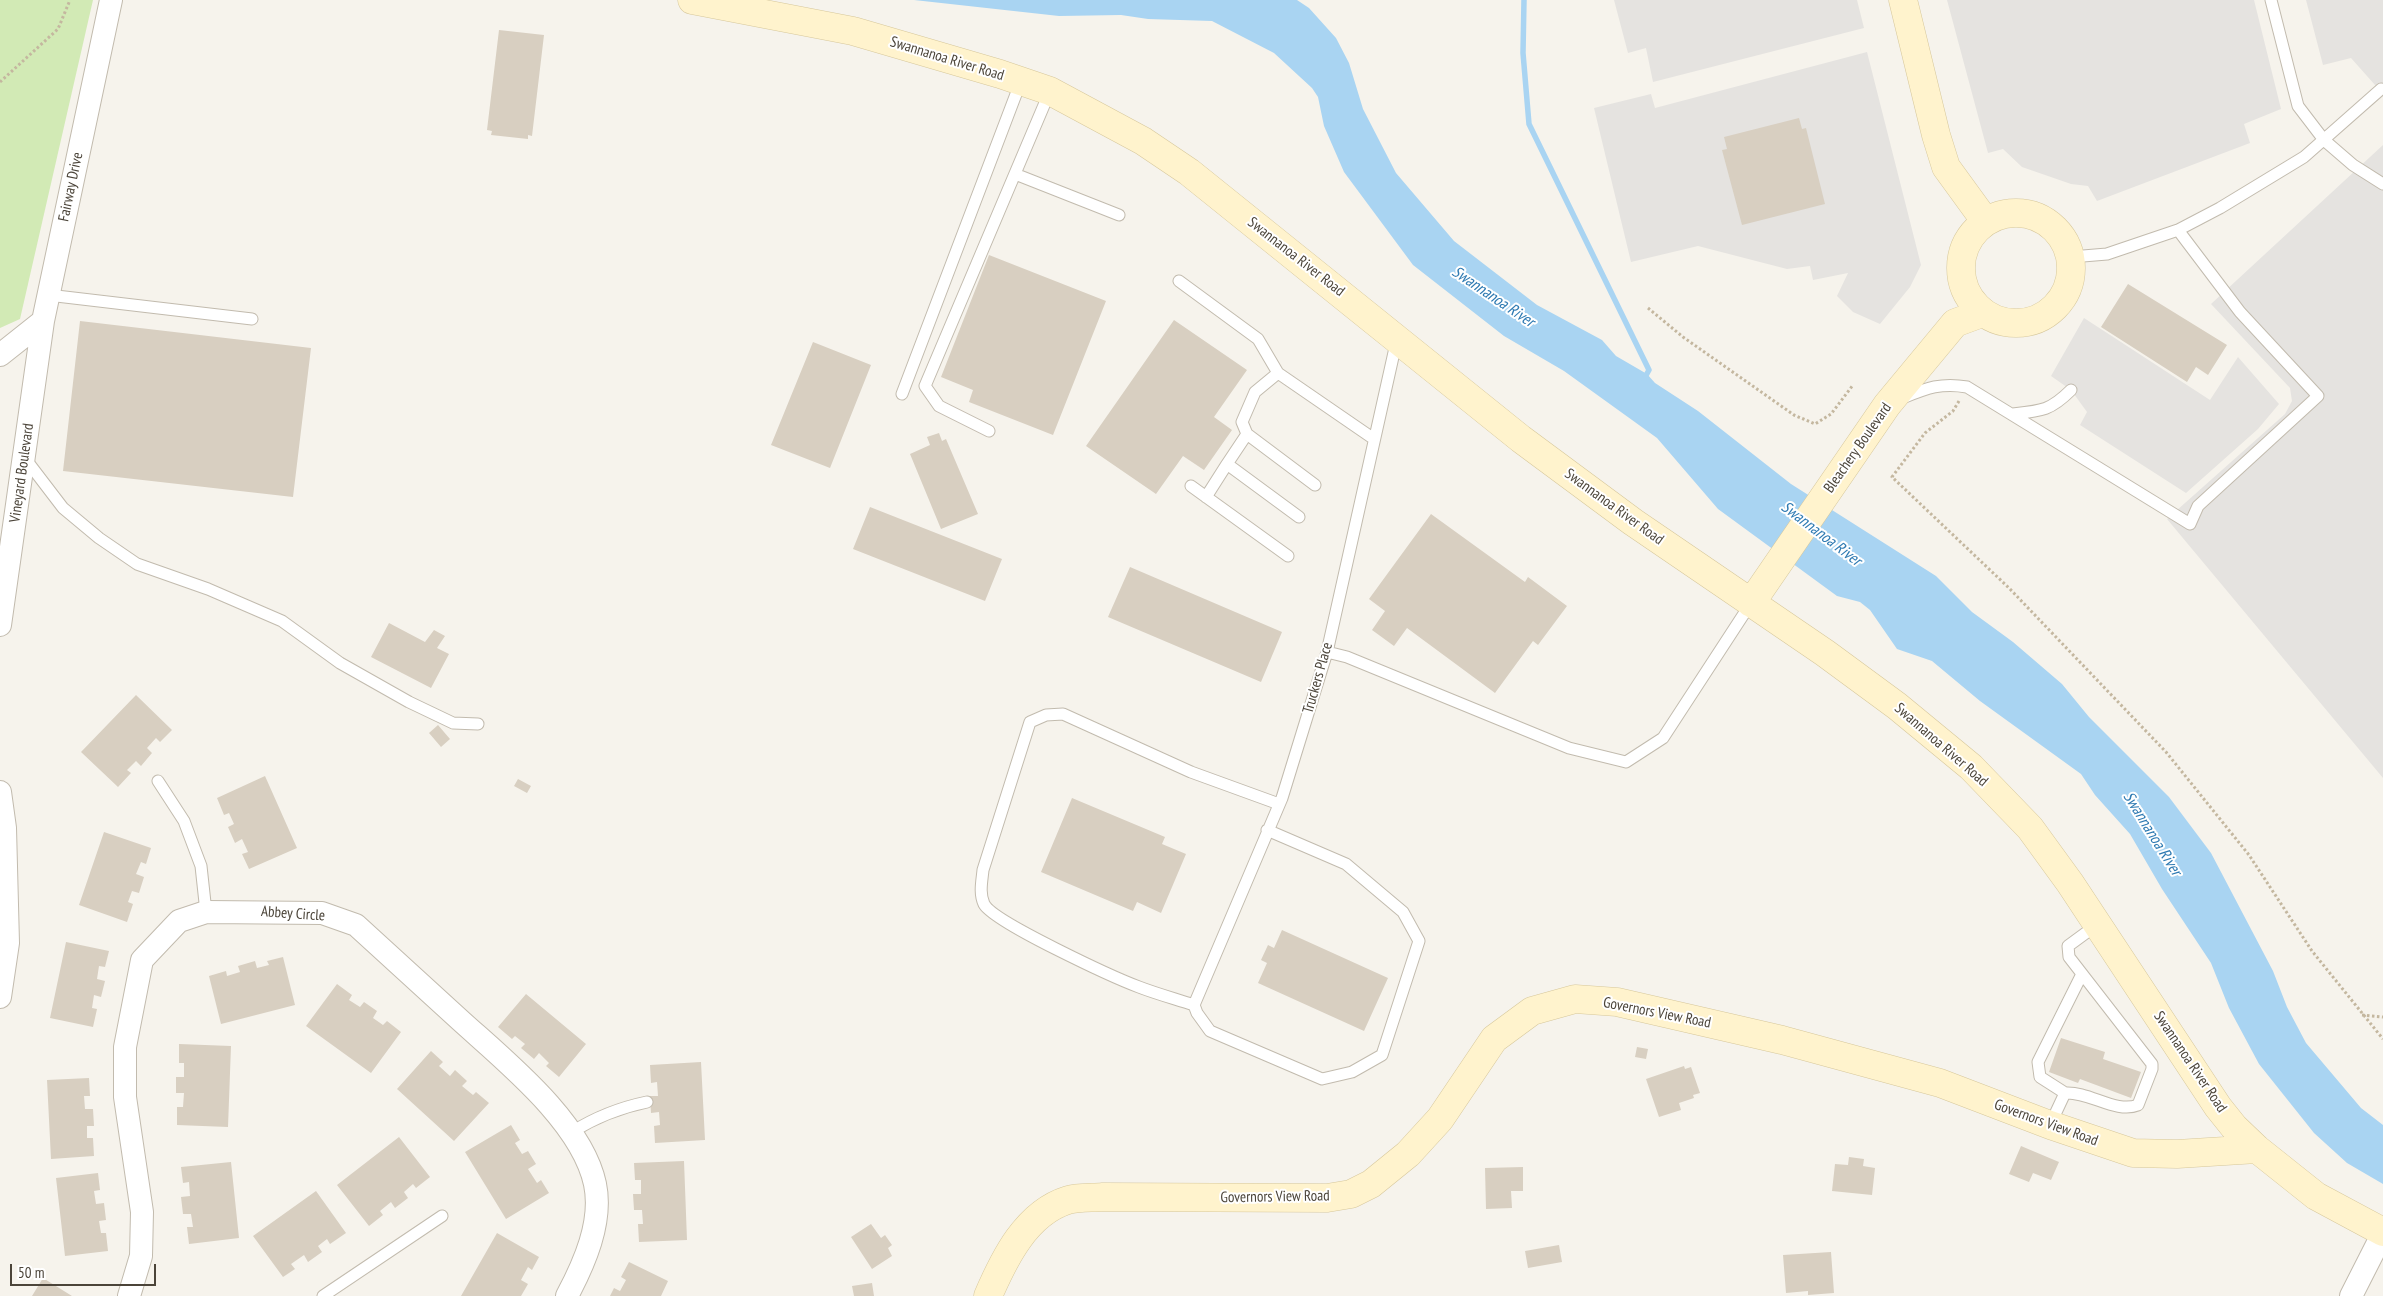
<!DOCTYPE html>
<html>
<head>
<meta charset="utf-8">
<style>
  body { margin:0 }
  #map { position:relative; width:2383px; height:1296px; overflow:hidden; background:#f6f3ec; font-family:"PT Sans Narrow",sans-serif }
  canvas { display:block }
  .scale { position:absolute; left:10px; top:1264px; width:146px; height:22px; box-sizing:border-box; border:2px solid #4b4439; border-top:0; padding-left:6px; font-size:15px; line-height:18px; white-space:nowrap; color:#4b4439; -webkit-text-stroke:4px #fff; paint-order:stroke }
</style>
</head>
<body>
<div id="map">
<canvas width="2383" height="1296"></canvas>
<div class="scale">50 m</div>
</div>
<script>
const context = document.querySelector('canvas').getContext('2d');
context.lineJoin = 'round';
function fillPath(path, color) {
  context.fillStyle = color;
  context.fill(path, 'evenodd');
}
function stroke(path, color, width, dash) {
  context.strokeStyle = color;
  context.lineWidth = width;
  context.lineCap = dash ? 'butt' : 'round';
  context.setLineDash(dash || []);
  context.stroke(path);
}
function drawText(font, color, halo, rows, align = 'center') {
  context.font = font + ' "PT Sans Narrow",sans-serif';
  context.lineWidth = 4;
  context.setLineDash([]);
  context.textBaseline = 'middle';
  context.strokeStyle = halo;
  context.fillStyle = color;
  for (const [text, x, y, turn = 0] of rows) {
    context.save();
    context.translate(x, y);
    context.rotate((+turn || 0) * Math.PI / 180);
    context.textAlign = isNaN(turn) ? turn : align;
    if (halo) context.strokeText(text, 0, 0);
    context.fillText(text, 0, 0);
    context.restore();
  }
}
const green = new Path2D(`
  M0 0H93L20 319 0 328Z`);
const parking = new Path2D(`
  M1614 0H1857L1864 28 1653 82 1646 48 1628 53Z
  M1947 0H2254L2281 109 2244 124 2250 143 2097 201 2088 186 2071 184 2022 167 2003 149 1988 153Z
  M2306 0H2383V94L2351 58 2323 65Z
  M1867 52 1921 265 1910 287 1880 324 1853 312 1837 296 1848 273 1813 280 1810 266 1787 269 1698 246 1631 262 1594 108 1651 94 1655 108Z
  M2383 145V778L2167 519 2285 414 2292 401 2290 388 2211 304Z
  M2084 318 2210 400 2238 357 2279 404 2258 429 2186 493 2080 425 2087 412 2071 390 2051 376Z`);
const water = new Path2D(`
  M914 0H1297L1309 8 1336 38 1349 63 1363 109 1396 173 1454 241 1537 305 1602 340 1616 356 1647 374 1655 383 1698 411 1791 484 1936 576 1972 612 2013 642 2062 684 2089 717 2169 797 2211 853 2273 971 2287 1007 2306 1043 2361 1108 2383 1125V1184L2347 1163 2314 1133 2259 1064 2229 1008 2211 963 2162 889 2130 834 2095 795 2081 774 1980 701 1932 661 1897 649 1870 610 1860 602 1837 596 1718 509 1657 438 1564 371 1504 336 1413 265 1344 172 1324 126 1318 97 1312 88 1274 53 1212 21 1148 19 1121 15 1059 16Z`);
const stream = new Path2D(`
  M1524 0 1523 53 1529 124 1649 370 1644 379`);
const building = new Path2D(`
  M499 30 544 35 532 136 528 135V139L491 135 492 131 487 130Z
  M1799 118 1802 129 1806 128 1825 204 1742 225 1722 150 1727 149 1724 137Z
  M989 255 1106 301 1053 435 969 402 973 390 941 377Z
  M2128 284 2227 345 2208 375 2196 367 2187 382 2101 327Z
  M1174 320 1247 370 1214 417 1232 430 1204 470 1183 456 1156 494 1086 446Z
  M80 321 311 348 293 497 63 471Z
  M813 342 871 365 830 468 771 445Z
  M939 433 942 441 946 439 978 514 941 529 910 454 930 445 927 437Z
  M870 507 1002 559 985 601 853 549Z
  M1431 514 1525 582 1528 577 1567 606 1538 645 1533 641 1495 693 1407 628 1394 646 1372 630 1385 611 1369 599Z
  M1130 567 1282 632 1261 682 1108 617Z
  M389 623 425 642 434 630 445 636 437 648 449 654 431 688 371 657Z
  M136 695 172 730 160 742 156 738 147 748 152 753 141 766 136 761 127 770 131 773 118 787 81 752Z
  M438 725 450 739 441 747 429 733Z
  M265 776 297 848 249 869 242 854 248 852 242 839 235 843 228 827 234 824 229 813 224 815 217 798Z
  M518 779 531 786 527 793 514 786Z
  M1072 798 1165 837 1162 844 1186 854 1161 913 1137 902 1133 911 1041 872Z
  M104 832 151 848 146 864 141 862 136 874 144 877 139 893 132 891 128 902 133 904 127 922 79 905Z
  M1282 930 1388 978 1364 1031 1258 983 1267 963 1261 960 1268 945 1274 948Z
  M66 942 109 951 105 967 99 966 97 979 105 981 101 997 94 995 92 1008 97 1009 93 1027 50 1018Z
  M283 957 295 1005 221 1024 209 976 226 971 227 976 240 972 238 966 255 961 257 968 269 965 267 961Z
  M337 984 352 995 349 1000 360 1007 364 1002 377 1011 373 1018 383 1025 387 1021 401 1032 371 1073 306 1026Z
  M526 994 586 1044 559 1077 546 1066 549 1063 539 1053 534 1059 521 1048 525 1044 515 1036 512 1039 498 1027Z
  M2061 1038 2105 1052 2103 1059 2141 1072 2131 1098 2080 1079 2078 1083 2049 1072Z
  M179 1044 231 1046 228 1127 177 1125V1107H183L184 1093H176V1077H184V1063H179Z
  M1637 1047 1648 1049 1646 1059 1635 1057Z
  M431 1051 443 1062 439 1066 450 1076 455 1070 467 1081 462 1086 473 1095 476 1092 489 1103 454 1141 397 1089Z
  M701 1062 705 1140 655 1143 654 1126 660 1125 659 1112 651 1113 650 1096H658L657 1082 651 1083 650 1065Z
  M1684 1066 1685 1069 1691 1067 1700 1093 1693 1095 1694 1098 1679 1103 1681 1110 1659 1117 1646 1079Z
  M89 1078 90 1096H84L85 1109H93L94 1126H87V1138H93L94 1156 51 1159 47 1080Z
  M511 1125 520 1140 515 1143 522 1154 528 1151 536 1164 528 1169 537 1183 541 1180 549 1193 506 1219 465 1152Z
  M399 1137 430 1177 416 1188 413 1184 404 1192 408 1198 395 1208 391 1202 380 1211 383 1215 369 1226 337 1185Z
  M2021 1146 2059 1162 2051 1180 2033 1173 2029 1182 2009 1174Z
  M1849 1157 1864 1159 1863 1166 1875 1168 1872 1195 1832 1191 1835 1164 1848 1165Z
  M684 1161 687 1240 639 1242 638 1224H643L642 1210H634L633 1194H641V1180H635L634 1163Z
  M231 1162 239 1238 189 1244 187 1227H193L191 1214H183L181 1197 190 1196 189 1182 183 1183 181 1167Z
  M1523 1167V1191H1511L1512 1208 1486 1209 1485 1168Z
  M98 1173 100 1190 94 1191 96 1204 104 1203 106 1220 99 1221 101 1233H106L108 1251 65 1256 56 1178Z
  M316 1191 346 1233 330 1244 327 1239 318 1246 322 1252 308 1262 304 1255 291 1264 295 1269 283 1277 253 1236Z
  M871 1224 881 1238 885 1235 892 1245 888 1248 892 1256 872 1269 851 1237Z
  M497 1233 539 1257 532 1270 528 1267 521 1280 528 1284 521 1296H461Z
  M1559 1245 1562 1262 1528 1268 1525 1251Z
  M1831 1252 1834 1293 1808 1295V1291L1786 1293 1783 1255Z
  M629 1262 668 1281 661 1296H610L614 1288 620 1291 626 1280 621 1277Z
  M43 1278 72 1296H32Z
  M872 1283 874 1296H854L852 1286Z`);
const path = new Path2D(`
  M0 82 58 29 70 0
  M1648 308 1683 337 1794 415 1815 424 1831 414 1853 385
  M1959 401 1953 411 1925 433 1892 477 2009 588 2166 752 2249 855 2312 951 2383 1039
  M2362 1015 2383 1017`);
const lane = new Path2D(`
  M2271 0 2298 106 2324 140 2353 165 2383 184
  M1015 174 1119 215
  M2071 257 2107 254 2178 230 2220 208 2304 157 2381 89
  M1179 281 1258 339 1278 373 1374 439
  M48 295 252 319
  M1278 373 1255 392 1242 422 1247 434 1315 485
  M902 394 1021 81
  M1900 399C1925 389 1940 382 1967 387L2190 524 2198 506 2318 396 2240 312 2178 230
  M2011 414C2041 411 2050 411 2071 390
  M989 431 939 406 925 386 1050 91
  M24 457 63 508 99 538 137 564 208 589 282 621 340 663 409 702 453 723 478 724
  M1227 464 1247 434
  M1191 486 1288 556
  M1206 497 1227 464 1299 517
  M1327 652 1347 657 1569 748 1626 762 1663 738 1751 603
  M158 781 184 821 201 866 206 912
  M1194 1005 1282 798 1327 652 1397 339
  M1194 1005C1176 999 1157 994 1139 987 1115 978 993 922 984 904 979 893 982 881 983 870L1030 722 1046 715 1063 714 1191 772 1279 804
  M1194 1005 1197 1013 1210 1031 1322 1079 1352 1072 1382 1055 1419 941 1403 912 1346 864 1267 830
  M2065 1093 2040 1077 2038 1062 2082 974
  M2050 1125 2065 1093C2089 1091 2116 1114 2138 1105L2152 1069V1064L2069 957 2068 946 2098 924
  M572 1132C596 1117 618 1108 647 1102
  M323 1296 442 1216`);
const street = new Path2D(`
  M0 355 43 321 111 0
  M0 625 43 321
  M0 792 5 828 8 943 0 997
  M129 1296 141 1256 142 1212 125 1097V1047L142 960 179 921 206 912 322 913 356 925C390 956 425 988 460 1020 505 1061 582 1122 595 1184 603 1222 584 1264 567 1296
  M2351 1296 2383 1233`);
const secondary = new Path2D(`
  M692 0 853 31 1000 74 1050 91 1143 141 1189 172 1521 439 1633 522 1825 653 1897 706 1971 767 2030 828 2070 883 2218 1107 2234 1127 2257 1149 2316 1196 2383 1232
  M1903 0 1936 135 1946 167 1986 222
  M1961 268a55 55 0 1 1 110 0a55 55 0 1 1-110 0Z
  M1751 603 1887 405 1955 323 1982 313
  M988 1296C1004 1259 1026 1213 1068 1200 1078 1197 1093 1198 1103 1197L1327 1198 1351 1194 1371 1184 1408 1154 1440 1119 1494 1039 1532 1011 1575 999 1617 1002 1782 1040 1940 1083 2050 1125 2133 1153 2177 1154 2257 1149`);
const streetNames = [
  ["Swannanoa River Road",947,59,17],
  ["Fairway Drive",71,187,-78],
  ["Swannanoa River Road",1296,257,38],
  ["Bleachery Boulevard",1858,448,-55],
  ["Vineyard Boulevard",22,473,-82],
  ["Swannanoa River Road",1614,507,36],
  ["Truckers Place",1318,678,-74],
  ["Swannanoa River Road",1941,745,41],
  ["Abbey Circle",293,914,4],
  ["Governors View Road",1657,1013,11],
  ["Swannanoa River Road",2190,1062,56],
  ["Governors View Road",2046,1123,20],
  ["Governors View Road",1275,1197,-1]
];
const waterNames = [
  ["Swannanoa River",1493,297,34],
  ["Swannanoa River",1821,534,37],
  ["Swannanoa River",2152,834,58]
];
fillPath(green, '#d2eab5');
fillPath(parking, '#e5e3e0');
fillPath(water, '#a9d4f2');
stroke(stream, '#a9d4f2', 5.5);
fillPath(building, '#d8cfc1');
stroke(lane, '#c2bbae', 13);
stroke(street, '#c2bbae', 24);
stroke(secondary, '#d6c79b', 29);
stroke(path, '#c4b79f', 3, [2.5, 2.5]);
stroke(lane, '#fff', 11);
stroke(street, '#fff', 22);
stroke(secondary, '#fff3cd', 28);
drawText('15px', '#4b4439', '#fff', streetNames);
drawText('italic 16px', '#2e7ab2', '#fff', waterNames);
</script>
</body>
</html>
